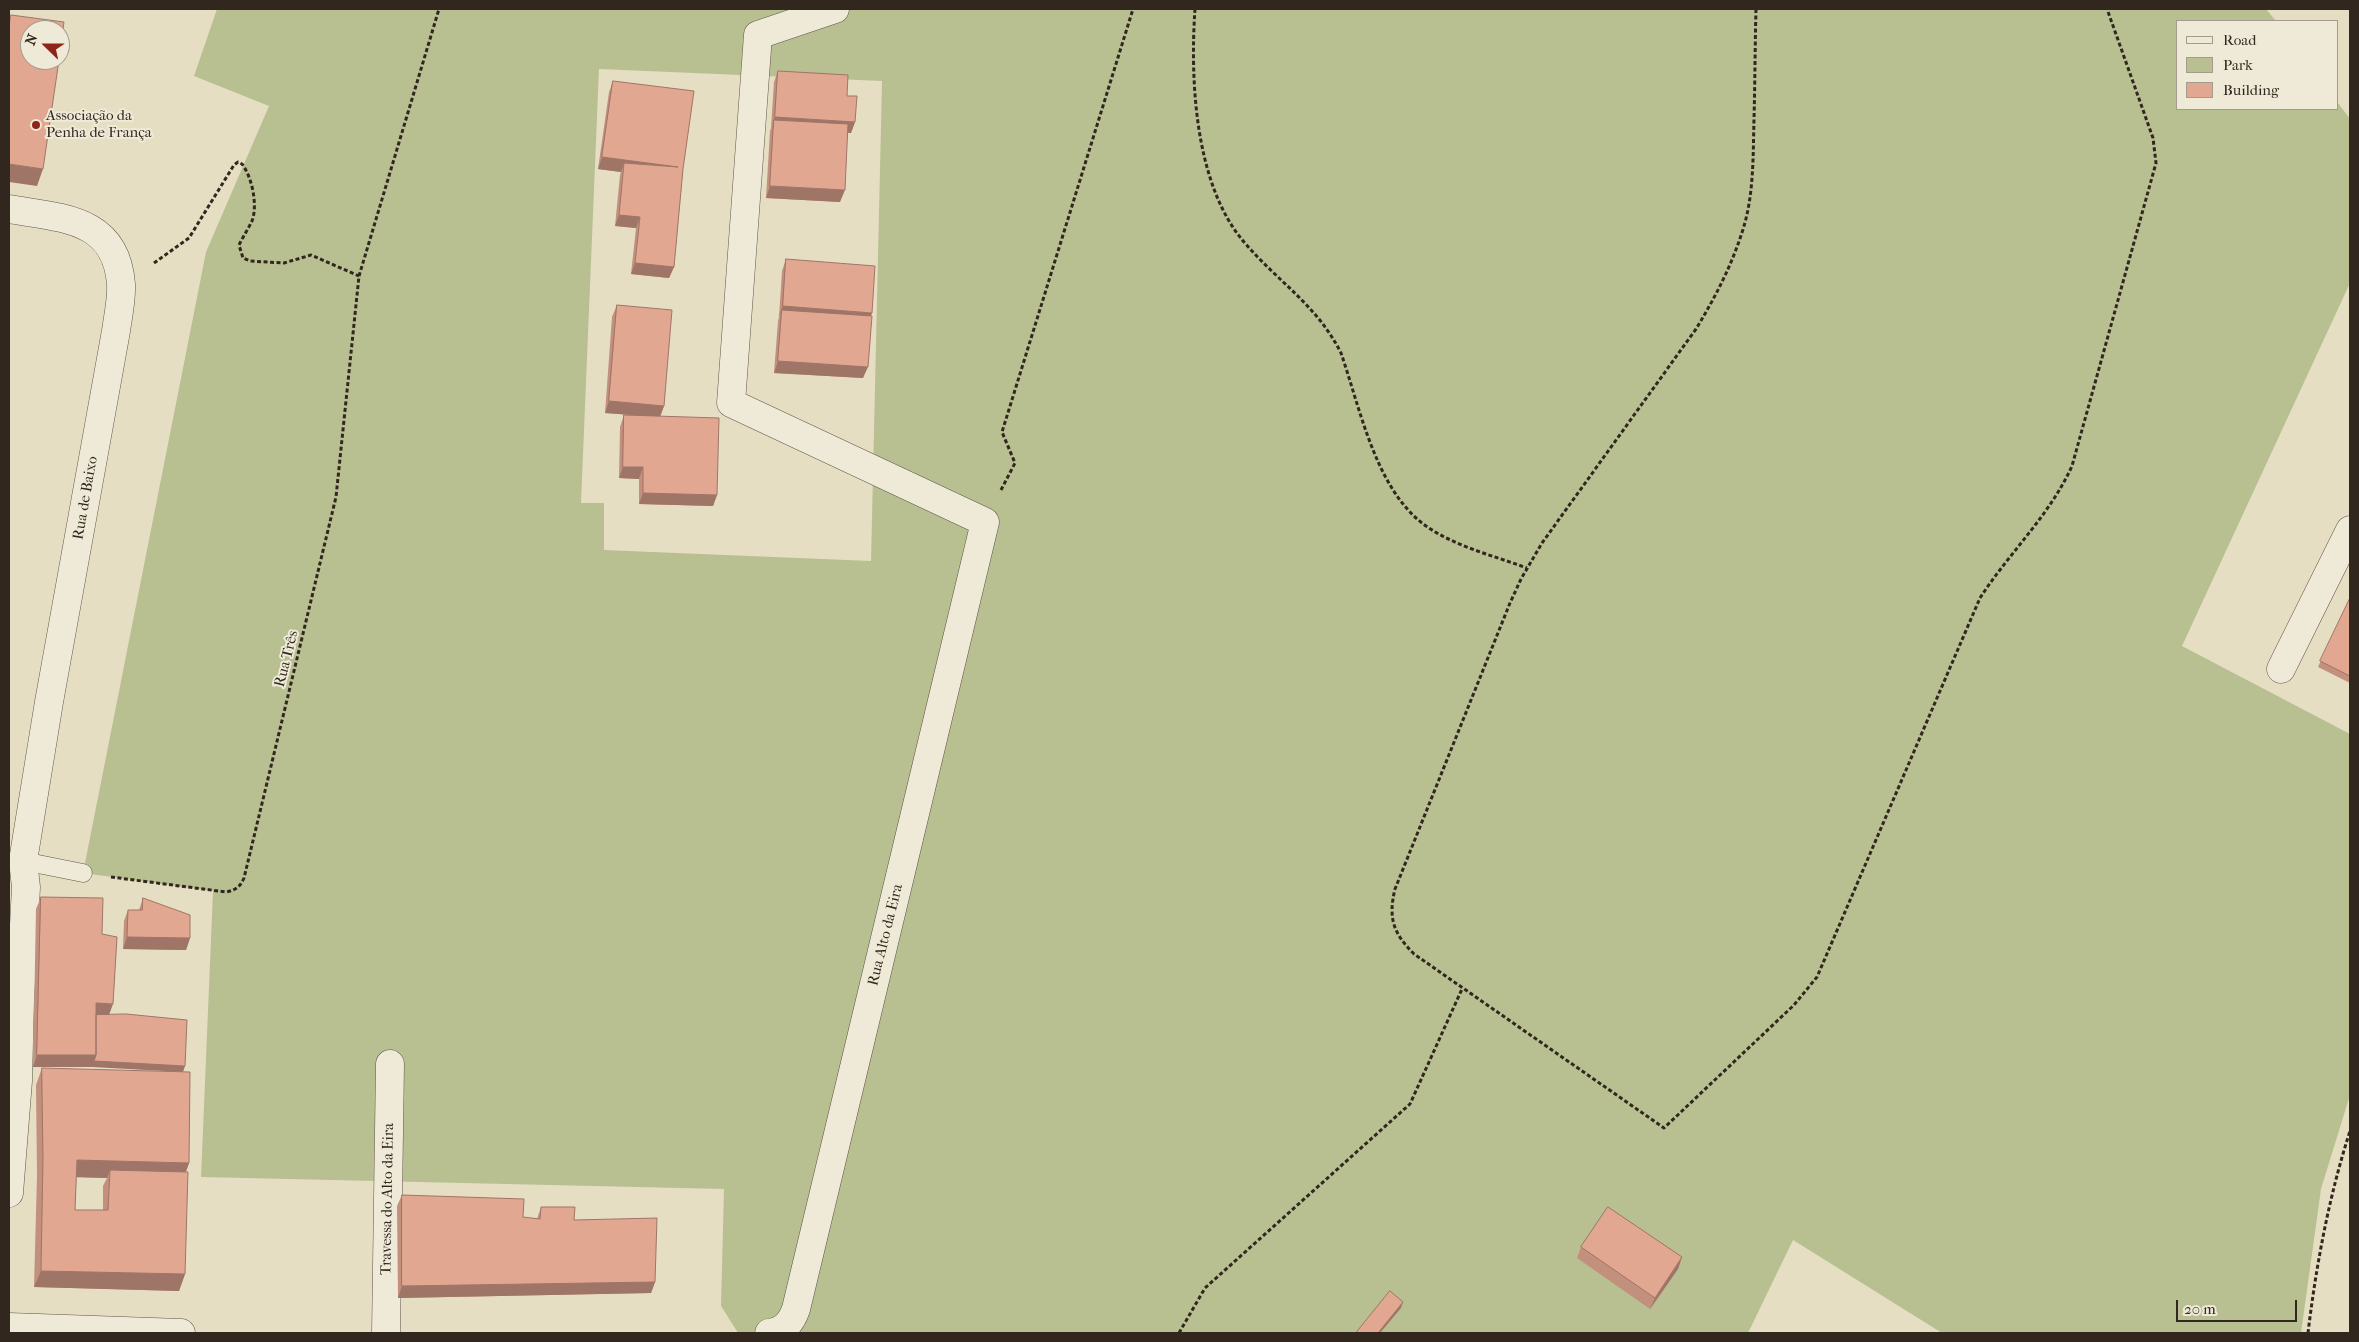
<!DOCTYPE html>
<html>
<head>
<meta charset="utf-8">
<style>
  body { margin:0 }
  #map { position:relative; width:2359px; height:1342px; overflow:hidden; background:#e6dec3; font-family:"IM FELL French Canon",serif }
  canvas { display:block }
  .frame { position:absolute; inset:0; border:10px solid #32271e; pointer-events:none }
  .legend { position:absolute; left:2176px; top:20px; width:162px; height:90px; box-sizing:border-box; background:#efead8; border:1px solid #a39c8e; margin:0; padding:6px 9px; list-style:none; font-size:15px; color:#32271e }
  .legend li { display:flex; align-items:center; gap:10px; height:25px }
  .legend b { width:25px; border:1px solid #a39c8e }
  .north { position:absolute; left:20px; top:20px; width:50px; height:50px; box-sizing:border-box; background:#efead8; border:1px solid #a39c8e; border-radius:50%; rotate:292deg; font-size:14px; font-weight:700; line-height:20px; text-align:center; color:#32271e }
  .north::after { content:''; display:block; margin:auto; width:18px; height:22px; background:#8f2418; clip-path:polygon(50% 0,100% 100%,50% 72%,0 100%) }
  .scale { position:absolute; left:2176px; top:1300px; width:121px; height:22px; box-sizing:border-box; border:2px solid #32271e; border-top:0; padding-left:6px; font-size:15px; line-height:18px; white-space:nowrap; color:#32271e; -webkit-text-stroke:4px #efead8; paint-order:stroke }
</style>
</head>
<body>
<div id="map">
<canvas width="2359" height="1342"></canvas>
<div class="frame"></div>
<ul class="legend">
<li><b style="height:6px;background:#efead8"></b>Road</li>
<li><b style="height:14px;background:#b8c092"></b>Park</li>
<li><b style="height:14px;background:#e2a791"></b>Building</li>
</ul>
<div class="north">N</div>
<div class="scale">20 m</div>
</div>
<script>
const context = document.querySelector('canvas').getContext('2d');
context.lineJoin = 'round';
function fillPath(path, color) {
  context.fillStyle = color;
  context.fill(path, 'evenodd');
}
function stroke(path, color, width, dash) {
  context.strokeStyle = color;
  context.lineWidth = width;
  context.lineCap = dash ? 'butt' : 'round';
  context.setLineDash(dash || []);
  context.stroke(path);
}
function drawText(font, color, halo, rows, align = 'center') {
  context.font = font + ' "IM FELL French Canon",serif';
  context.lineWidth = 4;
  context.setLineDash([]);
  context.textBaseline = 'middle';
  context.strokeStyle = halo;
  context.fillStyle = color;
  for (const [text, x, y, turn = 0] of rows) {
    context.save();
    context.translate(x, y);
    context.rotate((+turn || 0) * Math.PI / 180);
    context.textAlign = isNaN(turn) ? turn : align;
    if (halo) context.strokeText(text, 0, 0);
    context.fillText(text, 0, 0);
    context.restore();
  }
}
const green = new Path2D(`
  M217 9H2266L2276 21H2178V109H2338V103L2350 119V283L2182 646 2350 734V1095L2321 1189 2301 1333H1942L1793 1240 1748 1333H738L721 1306 724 1189 201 1177 213 891 83 873 206 252 269 106 194 76ZM599 69 882 81 871 561 604 550V503H581Z`);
const path = new Path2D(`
  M1195 9C1190 81 1195 185 1244 242 1278 282 1317 305 1341 353 1360 408 1375 486 1422 523 1452 546 1492 555 1527 568
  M1756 9C1755 46 1755 83 1754 119 1753 154 1754 192 1744 226 1733 263 1716 296 1696 329L1542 543 1521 579 1510 603 1395 889C1388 918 1393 933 1414 954L1664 1128 1794 1005 1817 977 1980 598C2009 553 2050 515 2072 466L2156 163 2153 138 2107 9
  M154 263 189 238 234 165 238 162 242 164C252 177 258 205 252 221 248 229 243 237 239 245L243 258 250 261 284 263 311 255 359 276
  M1001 490 1015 463 1002 432 1133 9
  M111 877 226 892C236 890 240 887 244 878L336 497 359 276 439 9
  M1179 1333 1205 1288 1410 1104 1462 989
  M2308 1333C2316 1266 2329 1196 2350 1131`);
const service = new Path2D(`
  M23 861 83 873`);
const minor = new Path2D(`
  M9 209C60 218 116 217 121 284 122 299 118 316 116 331L49 702 23 861 26 887 20 1001 18 1081 9 1193
  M2281 669 2350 530
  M9 1327 181 1333
  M386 1333 390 1064
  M769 1333C784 1331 791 1323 796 1309L985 522 731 403 758 35 835 9`);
const wall = new Path2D(`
  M778 71 847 96 855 122 851 133H848L840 202 766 198 770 131 771 128 774 82Z
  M613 81 683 169 674 267 669 278 631 274 636 228 615 226 620 175 621 172 598 169 609 92Z
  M786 259 871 315 863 378 774 373 778 321 779 317 782 271Z
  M617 305 664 406 660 416 717 495 713 506 639 504V479L619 478 620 427 624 415 644 416 605 413 612 317Z
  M2350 598V683L2318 667Z
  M41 897 102 934 109 1014 92 1067H33L36 909Z
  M143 898 190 938 186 950 123 949 124 921 128 910H139Z
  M42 1068 189 1163 186 1172 185 1274 179 1291 34 1287 37 1176 36 1085ZM76 1177 107 1178 103 1186V1210H75Z
  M402 1195 523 1217 537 1219 541 1207 574 1220 655 1282 651 1293 398 1298 397 1206Z
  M1581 1247 1682 1257 1678 1269 1650 1309 1577 1258Z`);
const shadedWall = new Path2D(`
  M775 117 855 122 851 133 773 128 774 120Z
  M602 157 678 167 624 163 621 172 598 169Z
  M9 164 43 169 37 186 9 182Z
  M770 186 845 190 840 202 766 198Z
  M619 215 640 217 636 228 615 226Z
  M635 263 674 267 669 278 631 274Z
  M783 306 872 313 868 324 782 310 778 317Z
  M778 361 868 367 863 378 774 373Z
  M609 401 664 406 660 417 605 413Z
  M623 467H643L639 479 619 478Z
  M643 493 717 495 713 506 639 504Z
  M127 937 190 938 186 950 123 949Z
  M96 1003 113 1004 109 1015H92Z
  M37 1055H96L185 1066 183 1072 92 1067H33Z
  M77 1160 189 1163 183 1179 110 1170 107 1178 70 1177Z
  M1682 1257 1678 1269 1650 1309 1655 1298Z
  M41 1271 185 1274 179 1291 34 1287Z
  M655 1282 651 1293 398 1298 402 1286Z
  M1403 1302 1401 1308 1380 1333H1378Z`);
const building = new Path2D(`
  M11 15 64 22 60 51V30H30V60H59L43 169 9 164V27Z
  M778 71 848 75 847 96H857L855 122 775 117Z
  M613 81 694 91 683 169 674 267 635 263 640 217 619 215 624 163 678 167 602 157Z
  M774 120 848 124 845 190 770 186Z
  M786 259 875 266 872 313 783 306Z
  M617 305 672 310 664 406 609 401Z
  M782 310 872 316 868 367 778 361Z
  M624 415 719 418 717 495 643 493V467H623Z
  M2350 598V676L2320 661Z
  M41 897 103 898 102 934 117 937 113 1004 96 1003V1055H37Z
  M143 898 190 915V938L127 937 128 910H142Z
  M126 1014 187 1020 185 1066 94 1061 96 1055V1015Z
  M42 1068 190 1072 189 1163 77 1160 75 1210H108L110 1170 188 1172 185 1274 41 1271 43 1159Z
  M402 1195 524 1199 523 1217 540 1219 541 1207H575L574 1220 657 1218 655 1282 402 1286Z
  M1608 1207 1682 1257 1655 1298 1581 1247Z
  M1390 1291 1403 1302 1378 1333H1356Z`);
const markers = [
  [36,125,5,"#8f2418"]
];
const poiNames = [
  ["Associação da",46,116],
  ["Penha de França",46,133]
];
const streetNames = [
  ["Rua de Baixo",86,498,-80],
  ["Rua Três",287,659,-76],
  ["Rua Alto da Eira",886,935,-76],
  ["Travessa do Alto da Eira",388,1199,-89]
];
fillPath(green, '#b8c092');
stroke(service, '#5f5547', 19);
stroke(minor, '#5f5547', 29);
stroke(path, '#32271e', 3, [4, 2.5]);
stroke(service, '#efead8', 18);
stroke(minor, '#efead8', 28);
fillPath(wall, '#c2907d');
fillPath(shadedWall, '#9e7566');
fillPath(building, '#e2a791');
stroke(building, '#9e7566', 1);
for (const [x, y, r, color] of markers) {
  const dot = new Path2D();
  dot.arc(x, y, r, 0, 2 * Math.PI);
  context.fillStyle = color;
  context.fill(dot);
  stroke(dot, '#efead8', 2);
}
drawText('15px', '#32271e', '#efead8', poiNames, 'left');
drawText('15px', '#32271e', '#efead8', streetNames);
</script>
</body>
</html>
